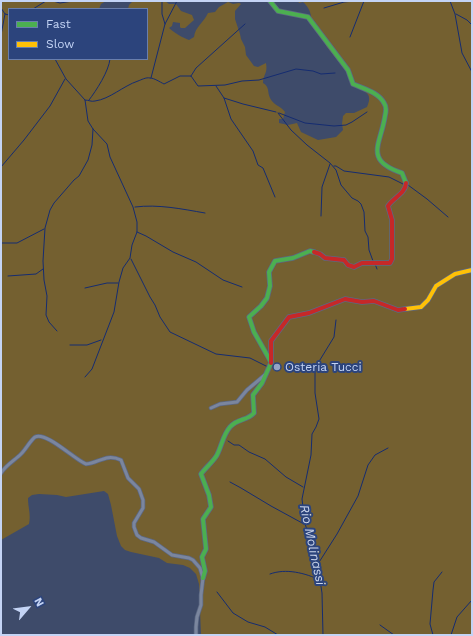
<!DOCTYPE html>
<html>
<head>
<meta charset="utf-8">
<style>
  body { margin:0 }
  #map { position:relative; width:473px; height:636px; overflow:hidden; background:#3e4b6a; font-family:"Work Sans",sans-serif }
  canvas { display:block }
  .frame { position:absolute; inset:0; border:2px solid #c4d4f5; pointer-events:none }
  .legend { position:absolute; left:8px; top:8px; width:140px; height:52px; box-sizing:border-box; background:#2c447c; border:1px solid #697eac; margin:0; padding:5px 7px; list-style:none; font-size:12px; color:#c4d4f5 }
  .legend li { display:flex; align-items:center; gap:8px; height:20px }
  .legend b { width:20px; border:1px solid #697eac }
  .north { position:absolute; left:8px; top:588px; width:40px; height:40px; -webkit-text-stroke:3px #2c447c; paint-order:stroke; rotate:62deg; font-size:11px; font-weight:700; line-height:16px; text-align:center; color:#c4d4f5 }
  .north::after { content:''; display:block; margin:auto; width:14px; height:18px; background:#c4d4f5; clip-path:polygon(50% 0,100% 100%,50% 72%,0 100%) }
</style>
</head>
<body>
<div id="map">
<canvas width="473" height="636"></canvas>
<div class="frame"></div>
<ul class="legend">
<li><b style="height:5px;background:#4caf50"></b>Fast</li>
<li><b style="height:5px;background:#ffc107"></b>Slow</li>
</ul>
<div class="north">N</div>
</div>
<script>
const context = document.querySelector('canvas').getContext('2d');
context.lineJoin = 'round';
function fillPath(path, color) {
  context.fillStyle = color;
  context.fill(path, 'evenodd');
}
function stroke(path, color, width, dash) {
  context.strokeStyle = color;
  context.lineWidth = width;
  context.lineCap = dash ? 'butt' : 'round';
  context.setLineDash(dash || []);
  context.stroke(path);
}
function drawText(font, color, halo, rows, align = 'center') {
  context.font = font + ' "Work Sans",sans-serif';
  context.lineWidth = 4;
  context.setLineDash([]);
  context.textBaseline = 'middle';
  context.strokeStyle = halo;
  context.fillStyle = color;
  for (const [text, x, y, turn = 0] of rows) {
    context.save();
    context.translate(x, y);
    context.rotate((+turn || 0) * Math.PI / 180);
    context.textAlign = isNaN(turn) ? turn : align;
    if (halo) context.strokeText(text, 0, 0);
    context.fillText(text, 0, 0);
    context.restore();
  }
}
const green = new Path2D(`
  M3 1H106L101 4 99 9H9V59H147V9H128L129 5 133 1 144 2 165 1 169 4H176L181 11 192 15 194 20 185 28H181L180 27V23L173 22 172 26 169 28C173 32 183 38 189 40L194 37C195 27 204 22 208 13L215 12 219 7 228 2 233 4 239 3 241 4 235 11V19L240 34 241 39 245 47 246 55 254 66 258 67 266 63C268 74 263 74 263 83 270 87 267 92 270 98 273 105 281 106 285 112L283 119H279V123L288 125 297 123 301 132 318 140 336 137 343 130 342 124 343 116 346 113H354L367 107C375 90 360 91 351 85L347 72 327 47 311 17C311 12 307 5 303 2L299 3 298 1H472V635H201L199 584 196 574 190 568 183 565 167 563 159 558 131 552 125 550 121 546 117 536 111 505 108 494 104 491 66 497 57 495 39 494 32 495 28 498C28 508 31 514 29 524L1 540V4Z`);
const stream = new Path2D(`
  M53 1 60 3 73 1
  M162 1V14L165 24
  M450 1 455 14 462 53 472 72
  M1 8 5 14 9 15
  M324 8 344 2 354 1
  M33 9 46 1
  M456 14 467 20 472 25
  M1 35 5 14
  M350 37 364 1
  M55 59 66 79 85 100 88 121 93 129 107 144 110 157 133 207 137 222V232L132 245 130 258 123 268 119 282 114 312 92 369 85 377
  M191 76 196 68 245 24
  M151 78 165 24 177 1
  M216 86 224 98 231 119 253 151 258 165 263 168 275 197
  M224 98 243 104 276 112
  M85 100C89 100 91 102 95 101 110 99 123 86 138 81 141 80 146 77 150 78 154 78 160 82 164 84L180 76H191L198 86 225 85 242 81 259 80 296 69 313 71 321 74 335 73
  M89 100C96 91 109 71 110 59
  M278 113 291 130 307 145 330 163 336 170 341 185 352 198 358 201 361 204 364 212 365 231 368 237 369 250 373 261
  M279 113 305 123 334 126 346 125 352 122 367 112
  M334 166H336L344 171 389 177 405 185
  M1 167 24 140 50 106 65 79
  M408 185 427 199 448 217
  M135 207C158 204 182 209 205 213
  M321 216 322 187 330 164
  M137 232 146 236 173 252 196 262 223 280 242 287
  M2 243H17L44 229
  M131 259 150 297 155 305 160 317 170 332 216 354 250 358 268 367
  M375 264 377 269
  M8 276 36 274 43 269
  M85 288 107 283H118
  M57 331 49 322 46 315 47 296 44 280 43 261 45 228 50 210 54 203 74 180 79 176 88 160 92 145 93 129
  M70 345H87L101 340
  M228 441 234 445H239L249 452 265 459 286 477 303 487
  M230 482 241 488 271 506 304 524
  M316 567 337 534 358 496 368 465 375 455 388 448
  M270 574C286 568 305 573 320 580
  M217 592 233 613 248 622 265 627 278 635
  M380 625 394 635
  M323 635 322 593 320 580 311 551 310 538 305 524 302 499 311 455 312 434 316 427 319 419 315 393V368L334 337 336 320
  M433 635 430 624 433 590 434 582 442 572
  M451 635 457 617 472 600`);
const street = new Path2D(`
  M211 408 220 404 237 402 247 390 266 374
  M1 473C6 465 15 460 21 454 26 449 30 441 35 437 46 431 75 460 86 464 99 463 106 453 121 460L128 478 139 489 143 500V508L134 523V527L137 535 141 538 154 542 172 555 189 558 193 560 200 568 203 578 201 595V605L197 617 196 627V635`);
const fast = new Path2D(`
  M270 1 278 11 308 17 348 70 353 84C364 89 378 92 384 103 387 107 386 112 385 116 381 144 363 160 402 173L406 183
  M271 362 254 332 249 317 261 306 267 298 270 286 269 272 275 261 293 258 310 251 314 252
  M203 578 205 571 202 557 206 549 203 519 211 507 209 495 201 474C206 467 213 462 217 455 222 445 223 435 230 427 238 418 247 421 254 413L253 395 262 383 271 363`);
const slow = new Path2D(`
  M405 309 421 307 428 300 436 286 455 274 472 270`);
const jam = new Path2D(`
  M314 252 320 254 325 258 344 260 348 265 354 267 362 263H390L392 259V220L388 206C393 198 406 193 406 183
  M271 363V341L289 317 309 313 345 299 362 302 374 301 398 310 405 309`);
const markers = [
  [277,367,4,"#95a4c4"]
];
const poiNames = [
  ["Osteria Tucci",285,367]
];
const waterNames = [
  ["Rio Molinassi",312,545,78]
];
fillPath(green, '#746030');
stroke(stream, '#152c71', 1);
stroke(street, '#5c6883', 4.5);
stroke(fast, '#5c6883', 5.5);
stroke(slow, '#5c6883', 5.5);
stroke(jam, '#5c6883', 5.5);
stroke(street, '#7b869e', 3);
stroke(fast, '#4caf50', 4);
stroke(slow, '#ffc107', 4);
stroke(jam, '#c62828', 4);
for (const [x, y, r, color] of markers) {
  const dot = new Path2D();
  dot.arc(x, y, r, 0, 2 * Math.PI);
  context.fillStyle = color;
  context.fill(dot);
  stroke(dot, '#2c447c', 1.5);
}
drawText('12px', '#c4d4f5', '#2c447c', poiNames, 'left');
drawText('italic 13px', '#cbd5eb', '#2c447c', waterNames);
</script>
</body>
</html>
